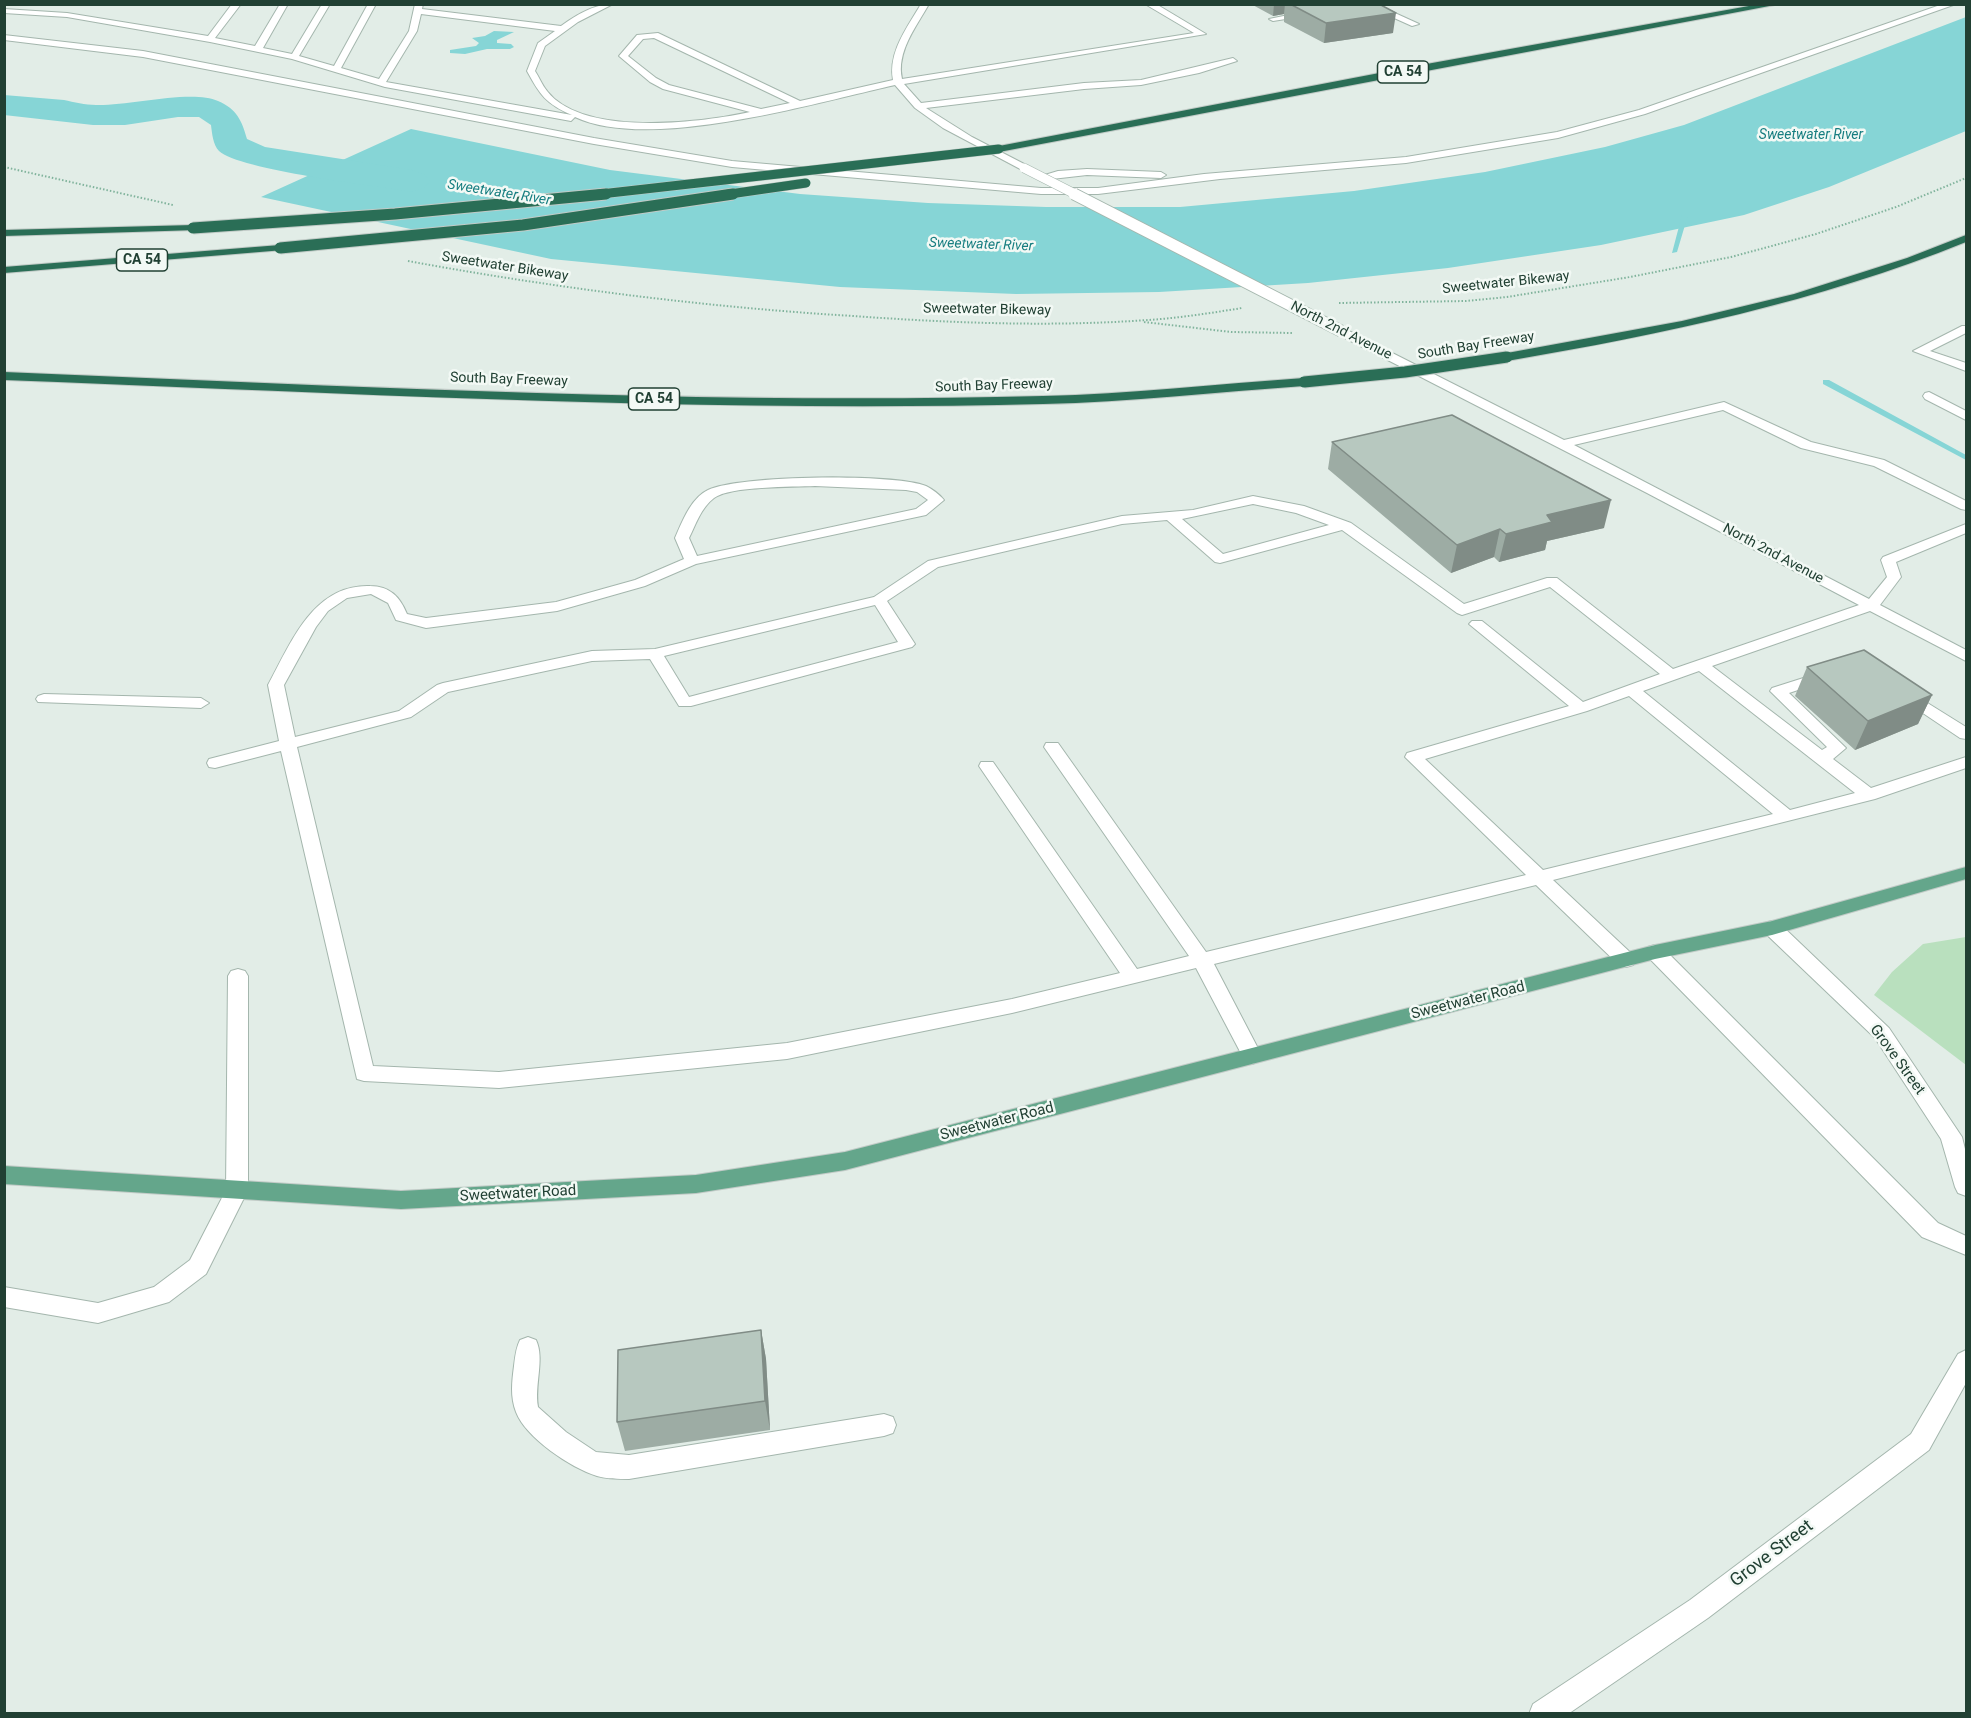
<!DOCTYPE html>
<html>
<head>
<meta charset="utf-8">
<style>
  body { margin:0 }
  #map { position:relative; width:1971px; height:1718px; overflow:hidden; background:#e2ede7; font-family:Roboto,sans-serif }
  canvas { display:block }
  .frame { position:absolute; inset:0; border:6px solid #214033; pointer-events:none }
</style>
</head>
<body>
<div id="map">
<canvas width="1971" height="1718"></canvas>
<div class="frame"></div>
</div>
<script>
const context = document.querySelector('canvas').getContext('2d');
context.lineJoin = 'round';
function fillPath(path, color) {
  context.fillStyle = color;
  context.fill(path, 'evenodd');
}
function stroke(path, color, width, dash) {
  context.strokeStyle = color;
  context.lineWidth = width;
  context.lineCap = dash ? 'butt' : 'round';
  context.setLineDash(dash || []);
  context.stroke(path);
}
function drawText(font, color, halo, rows, align = 'center') {
  context.font = font + ' Roboto,sans-serif';
  context.lineWidth = 5;
  context.setLineDash([]);
  context.textBaseline = 'middle';
  context.strokeStyle = halo;
  context.fillStyle = color;
  for (const [text, x, y, turn = 0] of rows) {
    context.save();
    context.translate(x, y);
    context.rotate((+turn || 0) * Math.PI / 180);
    context.textAlign = isNaN(turn) ? turn : align;
    if (halo) context.strokeText(text, 0, 0);
    context.fillText(text, 0, 0);
    context.restore();
  }
}
const green = new Path2D(`
  M1966 937V1065L1874 995 1892 972 1923 944Z`);
const water = new Path2D(`
  M1966 17V131L1829 187 1744 215 1601 245 1448 268 1308 283 1159 292 1016 294 840 287 551 259 261 197 411 129 610 170 800 194 928 203 1046 207H1180L1354 191 1485 172 1605 147 1684 125Z
  M494 31 514 32 497 40V43L511 44 514 47 510 49H487L465 54 450 53V50L476 46 479 43 472 38 485 36Z`);
const stream = new Path2D(`
  M1685 213 1688 215 1677 252 1672 253 1682 215Z
  M1823 380H1829L1966 455V460L1823 384Z`);
const river = new Path2D(`
  M4 95C24 97 44 98 64 100 74 102 85 105 96 105 128 106 192 89 218 101 237 109 242 121 247 139L265 147 412 170 424 174 430 181 424 188 412 192C378 186 239 170 219 151 213 145 212 133 211 125L199 117H178L125 125H93L4 115Z`);
const path = new Path2D(`
  M4 167 173 205
  M408 261C555 288 704 307 853 316 951 323 1050 327 1148 320 1179 318 1211 313 1242 308
  M1339 303 1466 301 1507 297 1630 277 1731 257 1816 234 1896 207 1966 178
  M1144 322 1231 332 1292 333`);
const minor = new Path2D(`
  M232 4H241L215 38 255 46 280 4H288L263 48 292 54 322 4H330L299 56 334 66 368 4H376L341 68 379 79 409 31 415 4H423L422 9 561 26C576 15 594 4 613 4L578 22 545 46 535 71C539 77 542 85 547 91 583 137 699 123 750 112L663 89 650 82 619 56 637 35 658 33 800 101 893 80C888 52 907 28 921 4H929C916 27 896 52 902 79L1194 33 1145 4H1156L1206 34 904 84 921 103 1084 83 1141 80 1233 58 1237 61 1199 73 1141 85 1084 89 926 108 972 137 1028 166 1029 168 1024 171 943 128 915 108 895 85C815 103 649 152 575 117L571 121 385 87 292 59 210 42 67 17 4 13V9L67 13 208 36ZM421 14 555 31 538 43 527 71C540 95 546 104 572 115L386 82 417 31ZM654 38 790 103 761 109 669 85 656 78 628 56 643 39Z
  M1363 4H1375L1419 24 1412 26Z
  M1943 4H1956L1645 114 1558 138 1406 163 1220 179 1098 194H1041L732 167 594 144 143 57 4 40V35L143 51 594 138 732 161 1041 188H1098L1204 174 1406 157 1557 132 1639 110Z
  M1308 11H1311V15L1273 21 1269 19Z
  M1087 169 1161 172 1166 175 1161 178 1087 175 1043 180 1038 177 1058 171Z
  M1962 326H1966V333L1930 351 1966 363V371L1913 351Z
  M1341 327 1564 440 1724 402 1811 442 1884 460 1966 501V510L1961 509 1874 466 1801 448 1723 410 1574 445 1869 599 1887 577 1881 560 1883 557 1966 524V533L1896 562 1901 577 1880 605 1966 650V661L1870 611 1712 666 1822 750 1827 747 1770 691 1772 688 1816 674H1828L1830 677 1828 680 1789 693 1846 748 1833 759 1871 788 1966 757V768L1875 799 1553 880 1633 955 1636 960 1633 965 1626 967 1619 965 1536 885 1214 964 1262 1056 1259 1061 1252 1064 1245 1061 1196 968 1012 1013 787 1059 499 1088 364 1081 357 1079 281 751 215 768 209 767 207 763 209 759 279 741 268 685C291 643 313 584 370 586 390 586 400 597 407 614L426 618 556 602 635 580 684 559 675 538C682 522 691 498 708 490 738 475 895 473 926 486 932 489 940 495 944 500L926 515 696 564 645 586 557 611 426 628 396 620 388 603 371 594 347 598 328 611 316 627 284 685 295 737 399 711 437 685 443 683 592 651 655 649 874 597 928 561 1122 516 1193 510 1253 496 1304 506 1351 523 1464 604 1547 578H1557L1673 669 1859 605 1647 493 1337 334V328ZM815 486 906 490 917 492 928 500 916 509 697 556 689 538C696 524 701 508 714 498 730 486 793 487 815 486ZM1253 504 1296 513 1329 525 1223 554 1182 519ZM1167 520 1215 562 1220 563 1342 530 1457 613 1462 615 1550 587 1660 674 1583 702 1482 621H1472L1469 624 1569 706 1407 753 1405 757 1526 875 1206 952 1058 743H1046L1044 747 1189 956 1137 969 993 762H981L979 766 1120 973 1012 999 787 1043 499 1072 373 1066 297 747 411 717 448 692 592 661 650 659 679 706H691L912 647 915 644 887 601 938 567 1122 524ZM875 605 898 642 689 697 664 656ZM1699 671 1855 793 1790 810 1643 691ZM1629 696 1773 814 1543 870 1425 759 1587 711Z
  M1929 392 1966 411V420L1925 399 1923 396 1925 393Z
  M1905 689 1966 727V739L1960 738 1899 697 1897 694Z
  M44 694 201 698 209 703 201 708 38 702 36 699 38 696Z
  M1772 921 1779 923 1889 1028 1962 1137 1966 1153V1196L1958 1193 1955 1187 1941 1139 1875 1038 1765 933 1763 928 1765 923Z
  M1655 945 1662 947 1938 1223 1966 1236V1255L1922 1237 1648 957 1645 952 1648 947Z
  M238 969 245 971 248 976V1190L206 1274 169 1302 98 1323 4 1307V1287L98 1303 154 1287 190 1260 226 1190 228 976 231 971Z
  M528 1337 536 1340C545 1359 534 1385 538 1407L566 1432 596 1452 629 1455 884 1414 893 1417 896 1425 893 1433 884 1436 629 1479C618 1479 607 1479 597 1476 571 1468 526 1438 516 1412 510 1397 512 1381 514 1366 515 1357 516 1348 520 1340Z
  M1966 1350V1383L1929 1450 1708 1618 1568 1714H1529L1533 1704 1690 1600 1911 1434 1958 1354Z`);
const major = new Path2D(`
  M1966 867V879L1772 935 1655 959 845 1170 696 1193 401 1209 4 1184V1166L401 1191 696 1175 845 1152 1655 945 1772 921Z`);
const highway = new Path2D(`
  M1760 4H1780L999 152 994 149 999 146 1421 65Z
  M193 225 197 226V230L4 236V230Z
  M1966 235V242C1818 302 1664 334 1507 361L1501 357 1507 353 1682 321 1794 294 1907 258Z
  M280 245 285 248 284 250 4 273V267Z
  M4 372C350 386 697 405 1043 396 1130 394 1217 384 1304 378L1310 382 1304 386C1217 392 1130 402 1043 404 697 413 350 393 4 380Z`);
const minorBridgeFar1 = new Path2D(`
  M1024 168 1077 195`);
const minorBridge = new Path2D(`
  M1074 194 1341 331`);
const highwayBridgeFar1 = new Path2D(`
  M592 195 999 149
  M723 195 806 183`);
const highwayBridge = new Path2D(`
  M193 228 395 214 606 194
  M280 248 523 225 733 194
  M1304 382 1405 372 1507 357`);
const wall = new Path2D(`
  M1251 4H1379L1393 33 1324 43 1284 22V14L1273 16Z
  M1332 442 1604 528 1547 541 1545 550 1499 562 1494 557 1451 573 1328 469Z
  M1807 667 1932 695 1918 724 1855 750 1795 696Z
  M761 1330 766 1359 770 1430 625 1451 617 1422Z`);
const shadedWall = new Path2D(`
  M1274 4H1285L1284 14 1273 16Z
  M1396 13 1393 33 1324 43 1326 23Z
  M1611 500 1604 528 1547 541 1545 550 1499 562 1506 534 1547 515Z
  M1500 529 1494 557 1451 573 1457 545Z
  M1932 695 1918 724 1855 750 1868 721Z
  M761 1330 766 1359 770 1430 765 1401Z`);
const building = new Path2D(`
  M1290 4H1379L1396 13 1326 23Z
  M1452 415 1611 500 1547 515 1552 522 1506 534 1500 529 1457 545 1332 442Z
  M1864 650 1932 695 1868 721 1807 667Z
  M761 1330 765 1401 617 1422 618 1350Z`);
const shields = [
  [1403,72,51],
  [142,260,51],
  [654,399,51]
];
const shieldNames = [
  ["CA 54",1403,72],
  ["CA 54",142,260],
  ["CA 54",654,399]
];
const farWaternames = [
  ["Sweetwater River",1811,135],
  ["Sweetwater River",499,193,9],
  ["Sweetwater River",981,245,2]
];
const farStreetnames = [
  ["Sweetwater Bikeway",505,267,9],
  ["Sweetwater Bikeway",1506,283,-6],
  ["Sweetwater Bikeway",987,310,1],
  ["North 2nd Avenue",1341,331,27],
  ["South Bay Freeway",1476,346,-9],
  ["South Bay Freeway",509,380,2],
  ["South Bay Freeway",994,386,-2],
  ["North 2nd Avenue",1773,554,28]
];
const streetNames = [
  ["Sweetwater Road",1468,1001,-14],
  ["Grove Street",1897,1060,54],
  ["Sweetwater Road",997,1122,-14],
  ["Sweetwater Road",518,1194,-3]
];
const nearStreetnames = [
  ["Grove Street",1772,1554,-37]
];
fillPath(green, '#b9e0be');
fillPath(water, '#86d5d6');
fillPath(stream, '#86d5d6');
fillPath(river, '#86d5d6');
stroke(minor, '#a4b6ad', 2);
stroke(major, '#c1cac6', 2);
stroke(highway, '#c1cac6', 2);
stroke(path, '#80b39c', 2, [1.5, 2]);
fillPath(minor, '#fff');
fillPath(major, '#64a68b');
fillPath(highway, '#2a6e56');
stroke(minorBridgeFar1, '#a4b6ad', 10, []);
stroke(minorBridge, '#a4b6ad', 13, []);
stroke(highwayBridgeFar1, '#c1cac6', 10, []);
stroke(highwayBridge, '#c1cac6', 13, []);
stroke(minorBridgeFar1, '#fff', 9);
stroke(minorBridge, '#fff', 11);
stroke(highwayBridgeFar1, '#2a6e56', 9);
stroke(highwayBridge, '#2a6e56', 11);
fillPath(wall, '#9daca4');
fillPath(shadedWall, '#808c86');
fillPath(building, '#b7c8bf');
stroke(building, '#808c86', 1.5);
for (const [x, y, w] of shields) {
  const box = new Path2D();
  box.roundRect(x - w / 2, y - 11, w, 22, 4.5);
  context.fillStyle = '#f3f9f5';
  context.fill(box);
  stroke(box, '#214033', 1.5);
}
drawText('bold 14px', '#214033', null, shieldNames);
drawText('italic 14px', '#177e80', '#f3f9f5', farWaternames);
drawText('14px', '#214033', '#f3f9f5', farStreetnames);
drawText('15px', '#214033', '#f3f9f5', streetNames);
drawText('18px', '#214033', '#f3f9f5', nearStreetnames);
</script>
</body>
</html>
